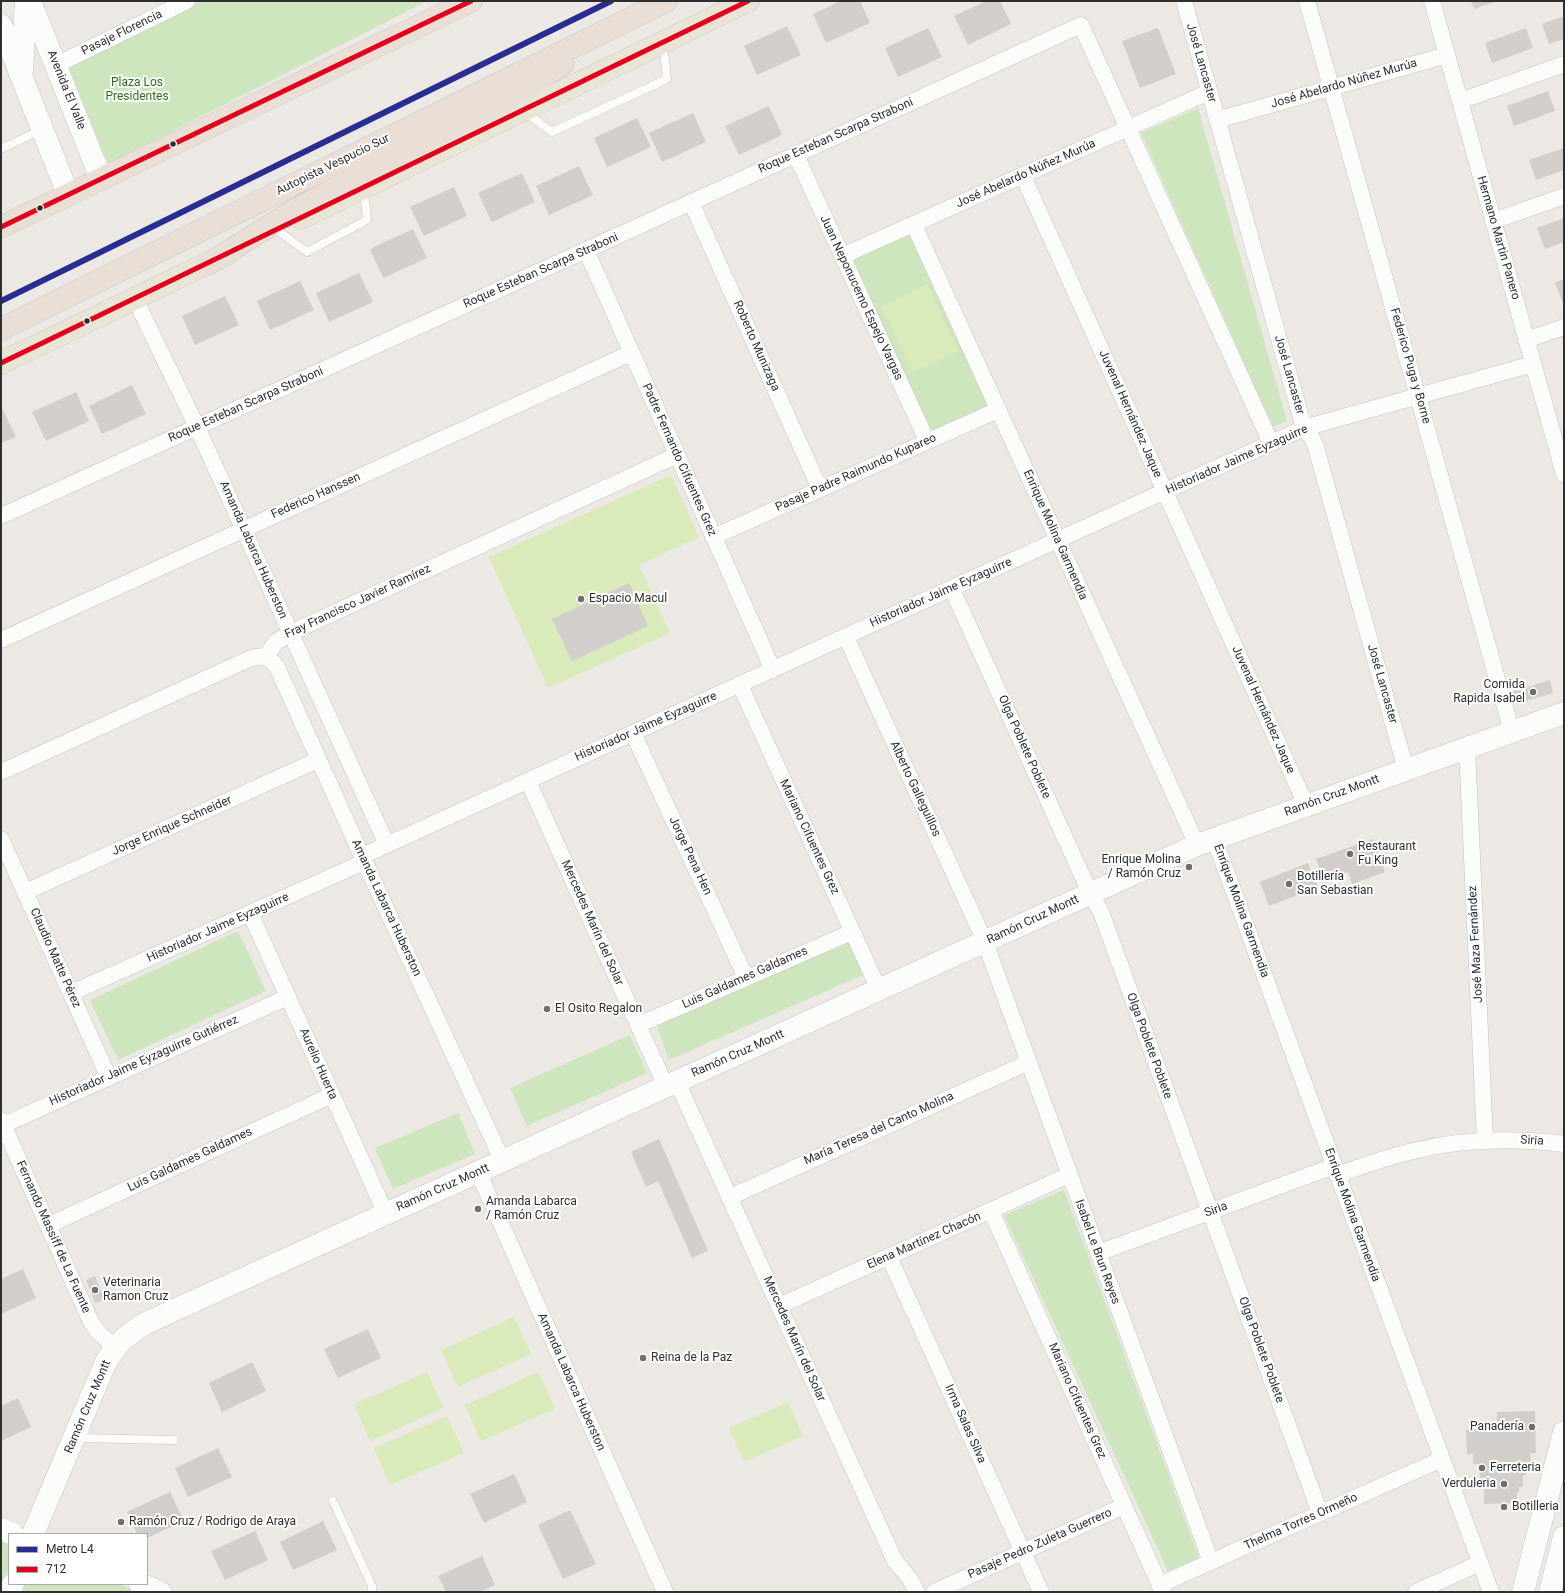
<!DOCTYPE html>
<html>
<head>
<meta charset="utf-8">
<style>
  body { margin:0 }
  #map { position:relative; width:1565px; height:1593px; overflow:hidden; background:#ece8e4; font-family:Roboto,sans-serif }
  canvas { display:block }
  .frame { position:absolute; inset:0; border:2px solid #2e2e2e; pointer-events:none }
  .legend { position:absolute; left:8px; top:1533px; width:140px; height:52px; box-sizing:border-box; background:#fff; border:1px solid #ababab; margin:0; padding:5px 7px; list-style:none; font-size:12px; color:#2e2e2e }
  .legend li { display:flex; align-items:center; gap:8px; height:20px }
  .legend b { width:20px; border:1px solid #ababab }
</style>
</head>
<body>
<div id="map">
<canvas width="1565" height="1593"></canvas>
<div class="frame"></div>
<ul class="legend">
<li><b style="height:5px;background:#292d91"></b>Metro L4</li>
<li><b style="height:5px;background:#e2001a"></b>712</li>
</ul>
</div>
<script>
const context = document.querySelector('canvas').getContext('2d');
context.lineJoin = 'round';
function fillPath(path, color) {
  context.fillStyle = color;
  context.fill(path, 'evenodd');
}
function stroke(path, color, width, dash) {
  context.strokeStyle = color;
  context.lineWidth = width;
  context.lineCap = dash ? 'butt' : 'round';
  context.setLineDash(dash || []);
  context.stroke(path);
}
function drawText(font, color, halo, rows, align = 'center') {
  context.font = font + ' Roboto,sans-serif';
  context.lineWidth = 4;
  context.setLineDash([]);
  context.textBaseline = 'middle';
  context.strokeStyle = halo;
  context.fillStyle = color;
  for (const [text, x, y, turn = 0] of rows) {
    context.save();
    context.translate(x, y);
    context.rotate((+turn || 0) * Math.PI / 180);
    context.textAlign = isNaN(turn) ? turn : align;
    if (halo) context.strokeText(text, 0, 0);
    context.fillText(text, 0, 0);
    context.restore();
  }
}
const green = new Path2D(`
  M201 1H427L108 164 68 66Z
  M1198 108 1287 421 1273 427 1141 133Z
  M911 232 993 406 928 434 849 258Z
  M238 931 266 991 118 1060 90 1000Z
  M849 938 863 975 669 1060 657 1025Z
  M630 1035 647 1073 527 1126 510 1088Z
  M458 1113 475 1154 393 1189 375 1148Z
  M1064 1190 1199 1558 1168 1571 1004 1215Z
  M1 1537 9 1541V1584H119L139 1592H28L1 1581Z`);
const pitch = new Path2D(`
  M927 284 959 351 913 373 881 306Z
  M671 475 699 537 639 565 670 633 548 688 489 557Z
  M514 1317 531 1354 458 1387 441 1350Z
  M427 1372 443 1408 370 1441 354 1404Z
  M538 1372 555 1409 481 1441 465 1405Z
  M788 1402 803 1436 744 1462 729 1428Z
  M447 1416 464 1453 390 1485 374 1448Z`);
const building = new Path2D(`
  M841 1H860L870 23 826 43 813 14Z
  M986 1H1000L1011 24 968 45 954 16Z
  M1471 1H1497L1474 9Z
  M1564 16V39L1549 44 1542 24Z
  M787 26 801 55 757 75 744 46Z
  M928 28 942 57 898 77 885 48Z
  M1158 28 1176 74 1140 88 1122 41Z
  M1526 28 1533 48 1492 63 1485 43Z
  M1548 91 1555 111 1514 126 1507 106Z
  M769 106 782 135 739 155 725 126Z
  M693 113 706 142 662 162 649 133Z
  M637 118 651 147 607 167 594 138Z
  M1564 148V170L1536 180 1529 160Z
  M579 166 593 195 549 215 536 186Z
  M522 173 535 202 492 222 478 193Z
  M454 187 467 216 424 236 410 207Z
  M1564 218V242L1545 249 1537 228Z
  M413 229 427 258 383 278 370 249Z
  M359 273 373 302 329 322 316 293Z
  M1564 279V303H1563L1555 283Z
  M300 281 314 310 270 330 257 301Z
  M225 296 239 325 195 345 182 316Z
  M132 385 146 414 102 434 89 406Z
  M76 392 89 421 46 441 32 412Z
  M1 408H2L16 437 1 443Z
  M629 583 648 626 572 661 552 619Z
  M1550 680 1553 693 1516 704 1512 692Z
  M1373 839 1385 872 1352 884 1348 872 1324 881 1316 859Z
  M1308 863 1318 887 1269 906 1260 882Z
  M659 1139 708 1251 692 1258 658 1181 646 1187 631 1152Z
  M23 1269 36 1298 1 1314V1279Z
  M95 1276 105 1300 95 1303 86 1280Z
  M368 1329 381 1358 338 1378 324 1349Z
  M252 1362 266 1391 222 1412 209 1383Z
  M18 1398 31 1427 1 1441V1406Z
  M1535 1411 1536 1453H1530L1531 1463H1526V1475H1523V1486L1519 1487V1492H1517V1503L1484 1504V1478H1480L1479 1464H1473V1454H1467L1466 1430 1497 1429V1412Z
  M218 1448 232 1477 188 1497 175 1468Z
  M514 1474 527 1502 484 1523 470 1494Z
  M170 1492 184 1521 147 1538V1534H137L127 1512Z
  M570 1510 596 1564 563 1579 538 1525Z
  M323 1521 337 1550 293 1570 280 1542Z
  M255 1531 268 1560 225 1580 211 1551Z
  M482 1556 495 1585 479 1592H446L438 1576Z`);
const lane = new Path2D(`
  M525 112 552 132 667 79 663 43
  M1 149 41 130
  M277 230 307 252 367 220 364 190
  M76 1438 174 1440
  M333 1501 372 1586V1592`);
const street = new Path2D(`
  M1184 1 1304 428 1312 438 1315 444 1406 770
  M1307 1 1512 732
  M1432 1 1564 474
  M56 65 187 1
  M1460 101 1564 64
  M1217 120 1447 55
  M796 155 927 441
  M1023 176 1306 805
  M691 202 820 489
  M1493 221 1564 196
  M914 225 1197 845
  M586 250 773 670
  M842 256 1209 92
  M135 299 197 427 387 845
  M1526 340 1564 327
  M1 516 1081 25 1271 443
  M713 537 998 410
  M952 589 1090 893 1101 912 1320 1513
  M846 637 985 942 1211 1562
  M1 640 631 353
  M265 657 276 642 290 633 677 455
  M740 685 879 990
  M633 733 746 978
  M1467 748 1485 1141
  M1 772 249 659C260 654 270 657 277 667L362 856 503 1162
  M528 781 666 1087
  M1214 838 1491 1592
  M1 839 109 1078
  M362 856 1304 428 1533 364
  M25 892 318 760
  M250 913 386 1214
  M71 993 364 862
  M638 1025 852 932
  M677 1082 895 1561 910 1579 917 1592
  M1 1120 91 1322 99 1333 115 1347
  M1 1126 288 997
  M478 1172 665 1592
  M1337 1175C1362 1166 1387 1157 1413 1151 1462 1139 1514 1138 1564 1144
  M730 1197 1029 1062
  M991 1211 1163 1592
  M49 1225 332 1095
  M1098 1253 1334 1166
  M889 1257 1041 1592
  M779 1306 1069 1175
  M1159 1585 1442 1459
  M934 1592 1124 1506
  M1416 1592 1480 1563`);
const secondary = new Path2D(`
  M30 1 101 179
  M1 25 68 194
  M22 70 26 1
  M1 1529 13 1534
  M33 1534 105 1364C115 1345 128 1334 146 1323L1197 845 1564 713
  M140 1584 160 1592
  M10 1592 13 1584
  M1523 1592 1564 1432
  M1550 1592 1564 1537`);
const primary = new Path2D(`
  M301 218 748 1
  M1 363 225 255`);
const highway = new Path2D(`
  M1 227 471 1
  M208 264 295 210 503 101 563 64
  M1 329 666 1`);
const bus1 = new Path2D(`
  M1 227 471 1
  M1 363 748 1`);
const metro1 = new Path2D(`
  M1 301 611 1`);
const markers = [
  [173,144,3.5,"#2e2e2e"],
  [40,208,3.5,"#2e2e2e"],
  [87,321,3.5,"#2e2e2e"],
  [581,599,4,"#706f6e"],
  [1533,692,4,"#706f6e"],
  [1350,854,4,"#706f6e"],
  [1189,867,4,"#706f6e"],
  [1289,884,4,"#706f6e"],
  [547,1009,4,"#706f6e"],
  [478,1209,4,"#706f6e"],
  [95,1290,4,"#706f6e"],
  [643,1358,4,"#706f6e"],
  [1532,1427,4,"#706f6e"],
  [1482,1468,4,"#706f6e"],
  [1504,1484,4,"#706f6e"],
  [1504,1507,4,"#706f6e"],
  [121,1522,4,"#706f6e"]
];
const streetNames = [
  ["Pasaje Florencia",122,33,-26],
  ["José Lancaster",1201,63,74],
  ["José Abelardo Núñez Murúa",1344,84,-16],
  ["Avenida El Valle",66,90,68],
  ["Roque Esteban Scarpa Straboni",836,136,-24],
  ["Autopista Vespucio Sur",333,165,-26],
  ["José Abelardo Núñez Murúa",1026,174,-24],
  ["Hermano Martin Panero",1498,238,74],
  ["Roque Esteban Scarpa Straboni",541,271,-24],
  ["Juan Neponucemo Espejo Vargas",861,298,65],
  ["Roberto Munizaga",756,346,66],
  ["Federico Puga y Borne",1410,366,74],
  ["José Lancaster",1289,375,74],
  ["Roque Esteban Scarpa Straboni",246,405,-24],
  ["Juvenal Hernández Jaque",1130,414,66],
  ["Padre Fernando Cifuentes Grez",679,460,66],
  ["Historiador Jaime Eyzaguirre",1237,460,-24],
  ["Pasaje Padre Raimundo Kupareo",856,473,-24],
  ["Federico Hanssen",316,496,-24],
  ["Enrique Molina Garmendia",1055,535,66],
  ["Amanda Labarca Huberston",253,550,66],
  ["Historiador Jaime Eyzaguirre",941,593,-24],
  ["Fray Francisco Javier Ramírez",358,602,-25],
  ["José Lancaster",1382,684,74],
  ["Juvenal Hernández Jaque",1263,710,66],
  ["Historiador Jaime Eyzaguirre",646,727,-24],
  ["Olga Poblete Poblete",1024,747,66],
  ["Alberto Galleguillos",915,789,65],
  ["Ramón Cruz Montt",1332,796,-20],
  ["Jorge Enrique Schneider",172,826,-24],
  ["Mariano Cifuentes Grez",809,837,65],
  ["Jorge Pena Hen",690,856,65],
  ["Amanda Labarca Huberston",386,908,65],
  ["Enrique Molina Garmendia",1241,911,70],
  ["Ramón Cruz Montt",1033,920,-25],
  ["Mercedes Marín del Solar",592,923,66],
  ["Historiador Jaime Eyzaguirre",218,928,-24],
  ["José Maza Fernández",1476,944,-93],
  ["Claudio Matte Pérez",55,958,66],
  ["Luis Galdames Galdames",745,978,-24],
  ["Olga Poblete Poblete",1149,1046,70],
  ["Ramón Cruz Montt",738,1054,-24],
  ["Historiador Jaime Eyzaguirre Gutiérrez",144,1061,-24],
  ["Aurelio Huerta",318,1064,66],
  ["María Teresa del Canto Molina",879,1129,-24],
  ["Siria",1532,1141,4],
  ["Luis Galdames Galdames",190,1160,-25],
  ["Ramón Cruz Montt",443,1188,-24],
  ["Siria",1216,1210,-20],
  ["Enrique Molina Garmendia",1352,1215,70],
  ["Fernando Massiff de La Fuente",53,1237,66],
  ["Elena Martínez Chacón",924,1241,-24],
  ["Isabel Le Brun Reyes",1097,1252,70],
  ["Mercedes Marín del Solar",794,1339,66],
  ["Olga Poblete Poblete",1261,1350,70],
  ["Amanda Labarca Huberston",571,1382,66],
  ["Mariano Cifuentes Grez",1077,1401,66],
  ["Ramón Cruz Montt",88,1407,-67],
  ["Irma Salas Silva",965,1424,66],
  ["Thelma Torres Ormeño",1301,1522,-24],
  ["Pasaje Pedro Zuleta Guerrero",1040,1544,-24]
];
const parkNames = [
  ["Plaza Los",137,83],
  ["Presidentes",137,97]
];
const poiNames = [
  ["Espacio Macul",589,599],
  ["Comida",1525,685,"right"],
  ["Rapida Isabel",1525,699,"right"],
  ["Restaurant",1358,847],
  ["Fu King",1358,861],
  ["Enrique Molina",1181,860,"right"],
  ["/ Ramón Cruz",1181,874,"right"],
  ["Botillería",1297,877],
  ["San Sebastian",1297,891],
  ["El Osito Regalon",555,1009],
  ["Amanda Labarca",486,1202],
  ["/ Ramón Cruz",486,1216],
  ["Veterinaria",103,1283],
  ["Ramon Cruz",103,1297],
  ["Reina de la Paz",651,1358],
  ["Panadería",1524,1427,"right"],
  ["Ferreteria",1490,1468],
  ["Verduleria",1496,1484,"right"],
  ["Botilleria",1512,1507],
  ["Ramón Cruz / Rodrigo de Araya",129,1522]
];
fillPath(green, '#cee6be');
fillPath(pitch, '#d9eabb');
fillPath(building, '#d1cecb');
stroke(lane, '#c5c4c5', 9);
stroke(street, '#c5c4c5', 17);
stroke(secondary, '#c5c4c5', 23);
stroke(primary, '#c6c5c4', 23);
stroke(highway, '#c6c5c4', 23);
stroke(lane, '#fcfcfb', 8);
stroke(street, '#fcfcfb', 16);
stroke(secondary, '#fcfcfb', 22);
stroke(primary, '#e8e4d6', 22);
stroke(highway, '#eadfd6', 22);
stroke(bus1, '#e2001a', 5);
stroke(metro1, '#292d91', 6);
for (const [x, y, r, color] of markers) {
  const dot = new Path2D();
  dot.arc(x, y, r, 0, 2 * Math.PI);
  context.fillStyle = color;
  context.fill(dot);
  stroke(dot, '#fff', 1.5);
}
drawText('12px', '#2e2e2e', '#fff', streetNames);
drawText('12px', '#2c6e1b', '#fff', parkNames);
drawText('12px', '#2e2e2e', '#fff', poiNames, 'left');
</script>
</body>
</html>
